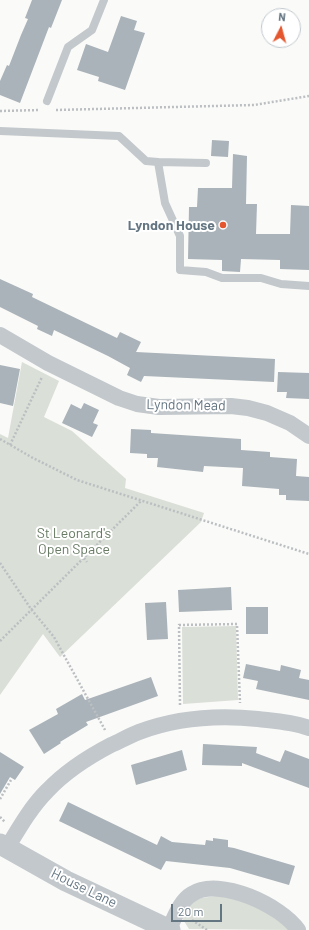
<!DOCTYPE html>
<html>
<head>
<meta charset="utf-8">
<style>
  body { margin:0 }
  #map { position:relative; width:309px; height:930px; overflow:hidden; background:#fafaf8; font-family:Barlow,sans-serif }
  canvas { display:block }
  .north { position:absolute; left:261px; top:8px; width:40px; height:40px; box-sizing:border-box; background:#fff; border:1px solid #c1c8cd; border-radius:50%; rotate:6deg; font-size:11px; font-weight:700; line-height:16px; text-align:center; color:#657683 }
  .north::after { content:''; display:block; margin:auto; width:14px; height:18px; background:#e4572e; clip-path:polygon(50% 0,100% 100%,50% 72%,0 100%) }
  .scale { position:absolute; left:171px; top:904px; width:51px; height:18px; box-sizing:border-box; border:2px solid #657683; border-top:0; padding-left:5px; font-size:12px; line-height:14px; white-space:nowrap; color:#657683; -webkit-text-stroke:3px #fff; paint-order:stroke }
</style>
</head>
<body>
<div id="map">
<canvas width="309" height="930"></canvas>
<div class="north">N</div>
<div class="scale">20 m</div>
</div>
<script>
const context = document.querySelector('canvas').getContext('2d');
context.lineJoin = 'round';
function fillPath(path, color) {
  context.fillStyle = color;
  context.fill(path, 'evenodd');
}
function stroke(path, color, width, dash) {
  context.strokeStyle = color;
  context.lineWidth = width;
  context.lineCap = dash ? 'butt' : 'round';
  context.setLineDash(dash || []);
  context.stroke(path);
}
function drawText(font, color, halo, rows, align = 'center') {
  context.font = font + ' Barlow,sans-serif';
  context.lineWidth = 4;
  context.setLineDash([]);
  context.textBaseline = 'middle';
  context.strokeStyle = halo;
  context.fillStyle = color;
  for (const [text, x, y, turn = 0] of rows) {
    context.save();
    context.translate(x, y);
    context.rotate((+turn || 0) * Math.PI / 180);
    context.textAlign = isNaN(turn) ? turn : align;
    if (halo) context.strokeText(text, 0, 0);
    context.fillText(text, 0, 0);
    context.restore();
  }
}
const green = new Path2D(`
  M22 362 59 381 44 417 72 431 126 479 125 488 204 513 201 522 60 657 43 634 0 695V434L8 438Z
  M236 626 238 700 183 704 182 627Z
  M224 895 254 904 291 930 189 929 182 918 194 899Z`);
const building = new Path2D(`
  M32 0H62L51 28 49 27 20 103 0 95V81L7 65 9 66 21 35 28 19 25 18Z
  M121 16 137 21 134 30 145 33 125 90 98 81 99 77 77 70 86 44 108 52Z
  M212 140 229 141 228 157 211 156Z
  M233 154 247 156 246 204H257L256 234H290L291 205 309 206V270L280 269V260L241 259 240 272 222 271V260L188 259 189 207H197L198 188H232Z
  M0 279 33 294 32 297 117 338 120 332 141 342 136 352 275 359 274 382 144 376 141 382 127 375 130 368 108 356 54 330 52 336 37 329 38 326 0 307Z
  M0 365 20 369 13 406 0 403Z
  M278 372 309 373V399L286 398 287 392H277Z
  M84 403 99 410 93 423 98 425 92 437 62 423 71 404 81 409Z
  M131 429 151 430V433L241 439V450L270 452V457L297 459 296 476 309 477V501L286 500V495H279V489L242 486 243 468 204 466 203 472 157 467 158 458H147V454L130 453Z
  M231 587 232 610 179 612 178 590Z
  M166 602 168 639 147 640 145 603Z
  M246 607H268V634H246Z
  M246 664 280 671 281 665 301 670 299 678 309 680V700L256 689 258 681 243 678Z
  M151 677 158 696 86 722 88 725 60 742 61 743 44 754 29 730 58 714 56 709 82 694 85 700Z
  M203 744 257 747 256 753 280 762 285 750 309 759V788L242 763V766L202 765Z
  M182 750 187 770 136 785 131 765Z
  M0 752 24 767 15 780 10 777 0 794Z
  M68 802 157 845 161 836 172 842 205 845 206 840 213 841V838L228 840V847L234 848 295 866 289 885 230 868 166 861 161 870 59 821Z`);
const path = new Path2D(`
  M56 110 254 105 309 96
  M0 111 39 110
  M0 439 33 458 77 480 309 554
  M10 445 42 377
  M84 558 87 562
  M0 563 31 609 54 637 105 730
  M0 641 142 500
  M180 705 179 625 237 624 240 703
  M0 799 11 780
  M0 817 5 822
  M192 920 207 930`);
const service = new Path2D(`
  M47 101 68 47 92 30 104 0
  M0 131 119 136 146 161 158 162 165 203 180 236V270L206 272 222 278H261L281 284 309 286
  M158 162 206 163`);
const minor = new Path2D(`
  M0 335 48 363 119 398 137 404 159 407 231 406 248 408 267 413 290 423 309 436
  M7 848C19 828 31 807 47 791 65 772 88 757 111 745 120 741 129 736 139 732 176 718 219 715 258 719 275 721 293 722 309 728
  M169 929C175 917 180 901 192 894 219 876 282 906 298 930`);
const tertiary = new Path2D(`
  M0 844 66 881 170 930`);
const markers = [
  [223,225,4,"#e4572e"]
];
const poiNames = [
  ["Lyndon House",215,225]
];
const streetNames = [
  ["Lyndon Mead",186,405,1],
  ["House Lane",84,888,26]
];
const parkNames = [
  ["St Leonard's",74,533],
  ["Open Space",74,549]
];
fillPath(green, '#dadfd7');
fillPath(building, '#aab3b9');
stroke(path, '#bbbfc2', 2.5, [2, 2]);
stroke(service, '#c3c8cc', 8);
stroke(minor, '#c3c8cc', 16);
stroke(tertiary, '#c3c8cc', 21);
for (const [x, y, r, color] of markers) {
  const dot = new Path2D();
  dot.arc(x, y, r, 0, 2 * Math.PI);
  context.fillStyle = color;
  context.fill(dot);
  stroke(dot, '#fff', 1.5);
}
drawText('bold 14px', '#657683', '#fff', poiNames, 'right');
drawText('14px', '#657683', '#fff', streetNames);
drawText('14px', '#687a64', '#fff', parkNames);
</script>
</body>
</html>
